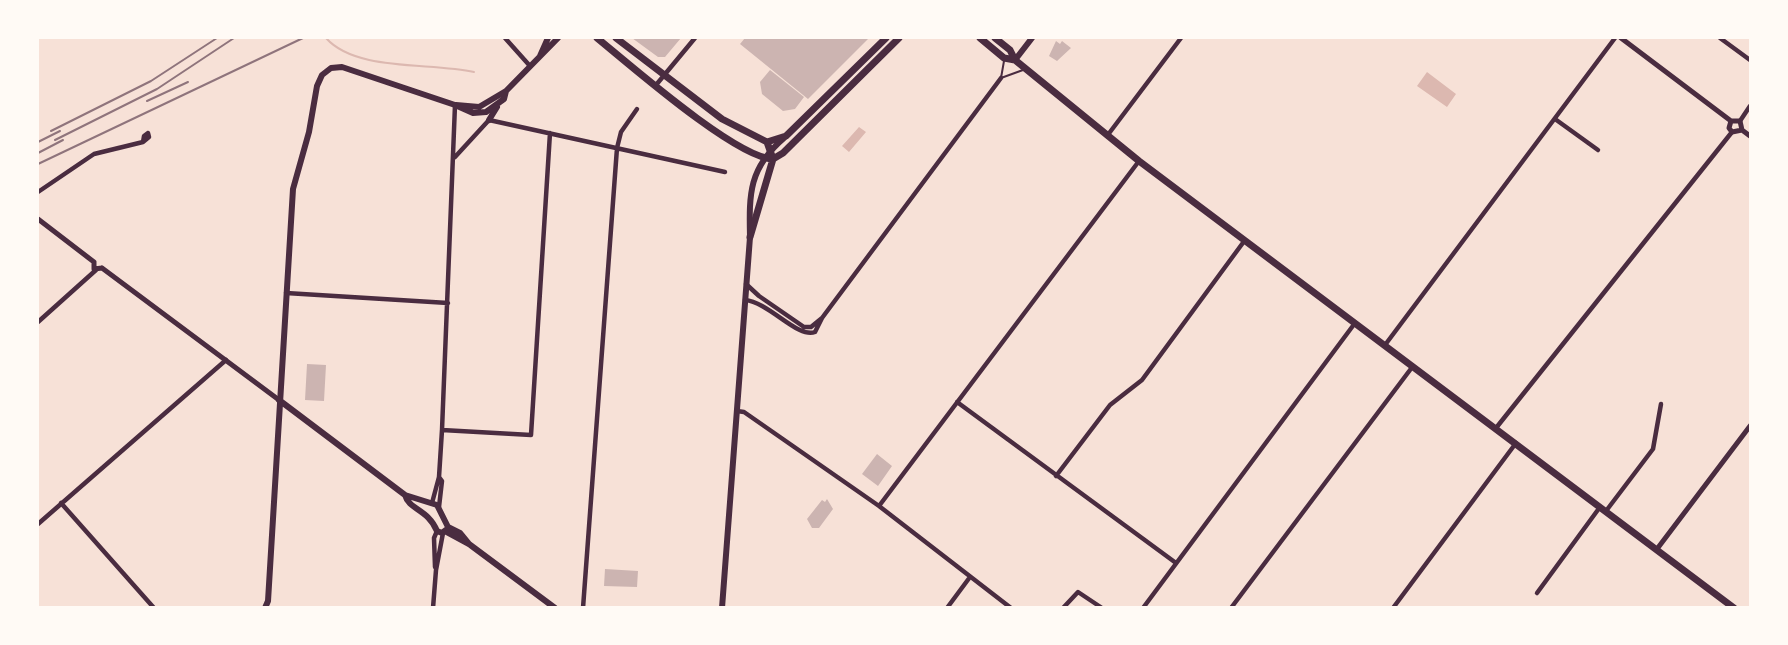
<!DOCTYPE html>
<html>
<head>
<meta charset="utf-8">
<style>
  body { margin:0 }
  #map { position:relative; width:1788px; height:645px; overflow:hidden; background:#f7e1d7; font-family:"Varela Round",sans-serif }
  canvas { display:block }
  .frame { position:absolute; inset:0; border:39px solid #fffaf5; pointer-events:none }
</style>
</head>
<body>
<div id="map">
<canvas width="1788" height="645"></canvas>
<div class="frame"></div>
</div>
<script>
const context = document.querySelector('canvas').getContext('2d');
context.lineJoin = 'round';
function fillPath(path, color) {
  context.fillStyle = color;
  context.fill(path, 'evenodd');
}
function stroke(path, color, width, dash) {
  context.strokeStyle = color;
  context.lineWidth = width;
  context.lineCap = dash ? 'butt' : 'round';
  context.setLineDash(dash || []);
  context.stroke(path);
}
const water = new Path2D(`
  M1427 72 1456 94 1447 107 1417 86Z
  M859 127 866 132 849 152 842 146Z`);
const stream = new Path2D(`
  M326 38C356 72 431 62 474 72`);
const building = new Path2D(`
  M632 38H681L665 57H658Z
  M745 38H869L808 99 740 44Z
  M1056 41 1060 44 1062 41 1071 48 1057 61 1049 56Z
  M770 70 804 97 795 109 783 111 762 94 760 82Z
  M307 364 326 365 324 401 305 400Z
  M877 454 892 466 878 486 862 474Z
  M827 499 833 509 819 528H812L807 519 822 500 825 502Z
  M605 569 638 571 637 587 604 586Z`);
const service = new Path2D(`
  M1001 78 1023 70
  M1001 78 1004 61`);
const minor = new Path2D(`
  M505 38 530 66
  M1720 38 1750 60
  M656 85 695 38
  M1555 119 1598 150
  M1740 121 1750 106
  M1107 136 1181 38
  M455 157 489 120 725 172
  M38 192 94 154 143 142 149 137 148 133 144 136 143 142
  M746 284 759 296 804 327H811L822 318
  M286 293 448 303
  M745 300C769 302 798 339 815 332L822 318 1001 78
  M38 322 96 270
  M1385 345 1615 38
  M957 402 1176 563
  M737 411 744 412 879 506 1011 608
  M1496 428 1732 132
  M442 430 531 435 550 133
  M1056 476 1110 405 1142 380 1245 240
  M439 477 442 481 439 507
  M61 503 154 608
  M432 503 439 477 442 430 455 105
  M879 506 1139 161
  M1606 511 1653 449 1661 404
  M38 524 226 360
  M435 567 434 538 437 531
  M1537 593 1600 507
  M433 608 436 570 443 533
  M583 608 617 148 621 132 637 109
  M947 608 970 577
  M1063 608 1078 592 1102 608
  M1143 608 1355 323
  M1231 608 1413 366
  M1393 608 1516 443`);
const tertiary = new Path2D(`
  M1621 38 1731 121
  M1731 121 1729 128 1732 132 1742 130
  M1731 121H1740L1742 130
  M1742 130 1750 136
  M38 219 94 262
  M94 262V269L102 268
  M102 268 279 400
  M1657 549 1750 426`);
const secondary = new Path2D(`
  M540 56 548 38
  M1015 60 1032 38
  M456 105 479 107 506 91
  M489 120 497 107
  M279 400 405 495 437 505 448 527 460 533 469 544
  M405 495C409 510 428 509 437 531L442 533 446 530
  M445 531 469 544 555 608
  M265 608 268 601 293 189 309 132 317 86 322 75 331 68 342 67 455 105 473 113 486 112 504 99 506 91 558 38
  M722 608 750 237C749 193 749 168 784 138`);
const primary = new Path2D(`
  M597 38C629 64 736 158 773 159L783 153 899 38
  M616 38 722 119 767 142 786 136 886 38
  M980 38 1004 58 1015 60
  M995 38 1010 50 1015 60 1139 161 1734 608
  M750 237 773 159 767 142`);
const rail = new Path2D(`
  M147 101 188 82
  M51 131 151 81 217 38
  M55 140 157 89 234 38
  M38 142 60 131
  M38 153 63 140
  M38 164 303 38`);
fillPath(water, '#dcb8b0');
stroke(stream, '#dcb8b0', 2);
fillPath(building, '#ccb4b1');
stroke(service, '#4a2c40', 2);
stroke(minor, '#4a2c40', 4.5);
stroke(tertiary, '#4a2c40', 5);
stroke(secondary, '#4a2c40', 6);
stroke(primary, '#4a2c40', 7);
stroke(rail, '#8f747c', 2);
</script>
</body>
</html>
